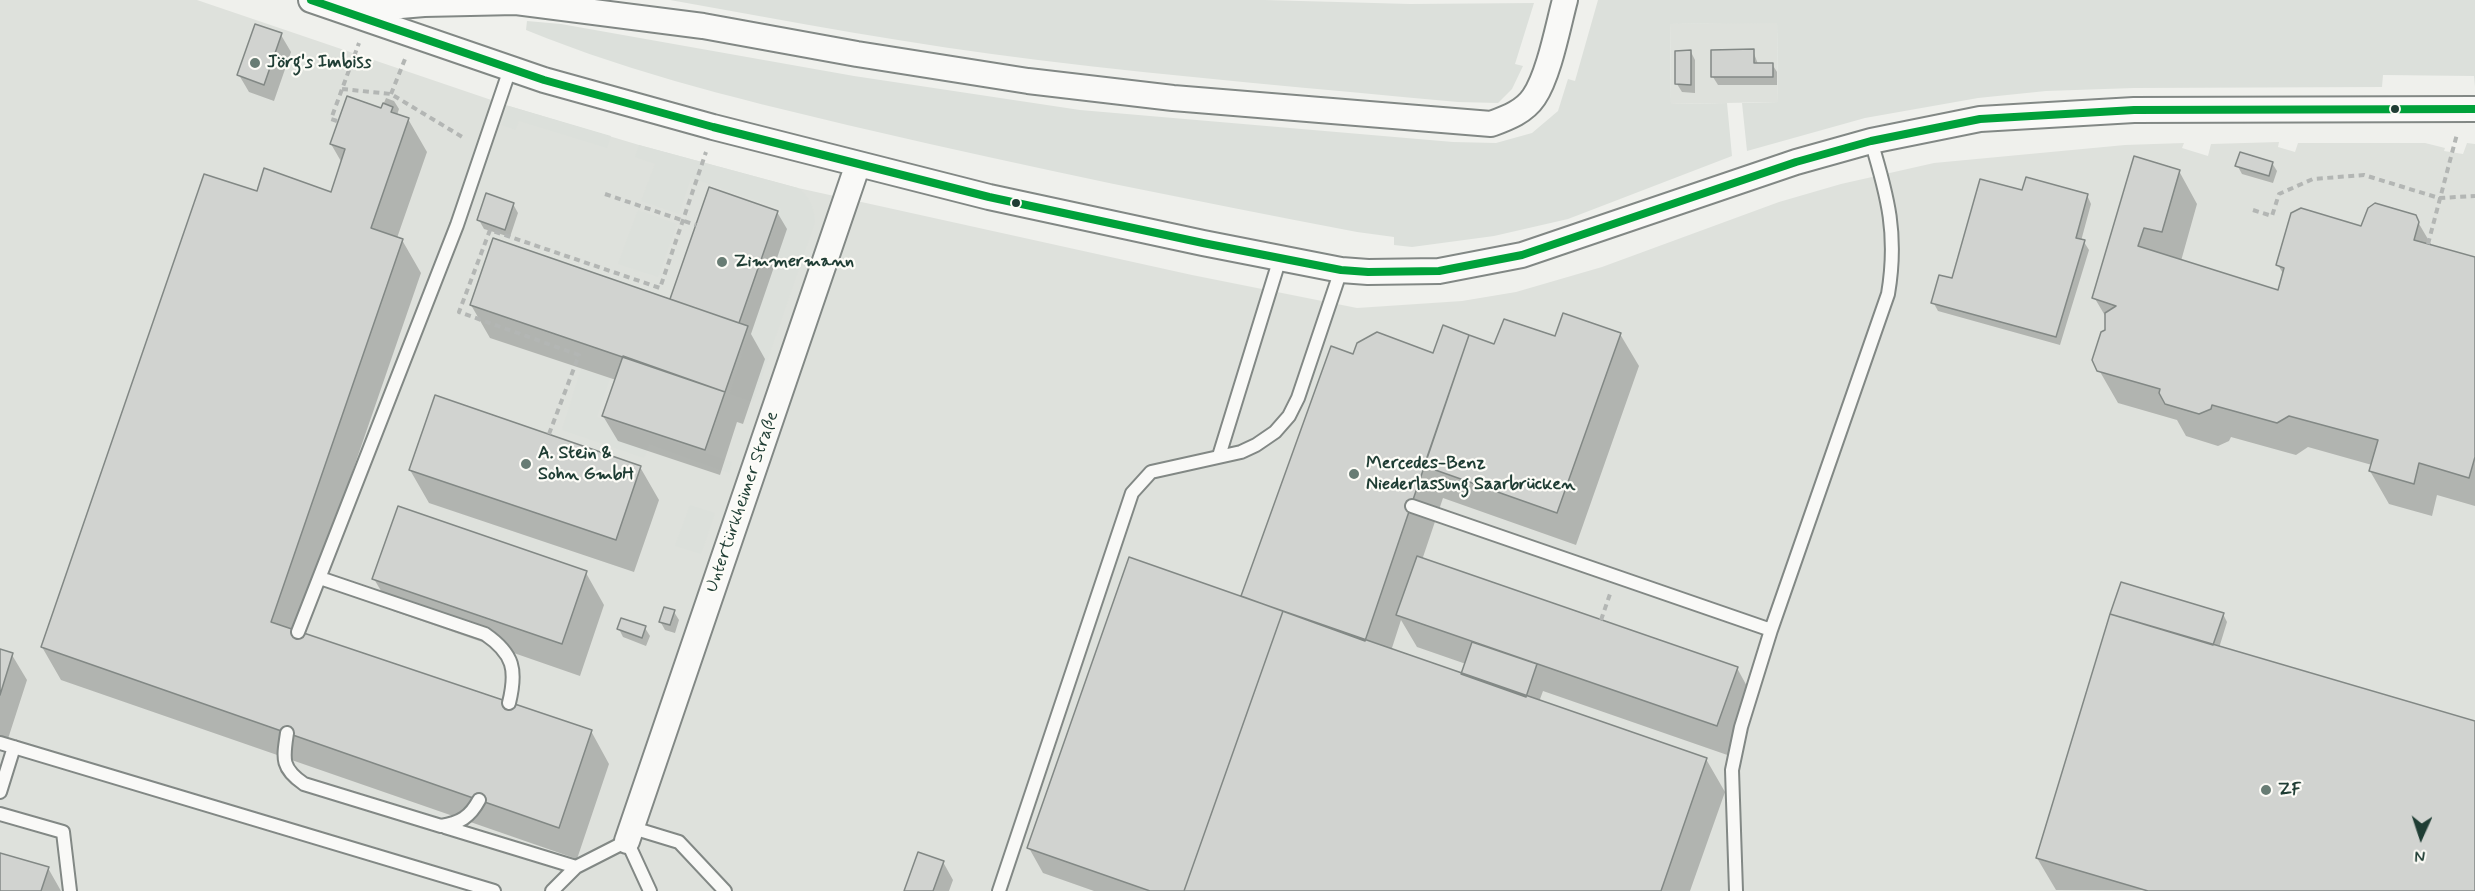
<!DOCTYPE html>
<html>
<head>
<meta charset="utf-8">
<style>
  body { margin:0 }
  #map { position:relative; width:2475px; height:891px; overflow:hidden; background:#eff0ec; font-family:Mynerve,sans-serif }
  canvas { display:block }
  .north { position:absolute; left:2391px; top:807px; width:60px; height:60px; -webkit-text-stroke:4px #fdfcf7; paint-order:stroke; rotate:183deg; font-size:16px; font-weight:700; line-height:24px; text-align:center; color:#1f3d34 }
  .north::after { content:''; display:block; margin:auto; width:21px; height:27px; background:#1f3d34; clip-path:polygon(50% 0,100% 100%,50% 72%,0 100%) }
</style>
</head>
<body>
<div id="map">
<canvas width="2475" height="891"></canvas>
<div class="north">N</div>
</div>
<script>
const context = document.querySelector('canvas').getContext('2d');
context.lineJoin = 'round';
function fillPath(path, color) {
  context.fillStyle = color;
  context.fill(path, 'evenodd');
}
function stroke(path, color, width, dash) {
  context.strokeStyle = color;
  context.lineWidth = width;
  context.lineCap = dash ? 'butt' : 'round';
  context.setLineDash(dash || []);
  context.stroke(path);
}
function drawText(font, color, halo, rows, align = 'center') {
  context.font = font + ' Mynerve,sans-serif';
  context.lineWidth = 4.5;
  context.setLineDash([]);
  context.textBaseline = 'middle';
  context.strokeStyle = halo;
  context.fillStyle = color;
  for (const [text, x, y, turn = 0] of rows) {
    context.save();
    context.translate(x, y);
    context.rotate((+turn || 0) * Math.PI / 180);
    context.textAlign = isNaN(turn) ? turn : align;
    if (halo) context.strokeText(text, 0, 0);
    context.fillText(text, 0, 0);
    context.restore();
  }
}
const built = new Path2D(`
  M0 0H197L509 106 639 145 798 188 1192 275 1357 308 1462 301 1516 292 1602 267 1779 202 1841 184 1934 163 2125 145 2184 143 2182 148 2208 156 2211 144 2279 142 2278 147 2295 152 2298 143H2425L2445 148 2444 151 2463 154 2467 143 2475 144V891H0Z
  M1777 22 1778 102 1671 104 1670 24Z`);
const green = new Path2D(`
  M670 0H1265L1410 4 1534 3 1515 64 1523 66 1512 89 1498 103 1458 102C1318 89 1178 77 1038 60 915 45 792 22 670 0Z
  M1598 0H2475V87L2474 76 2383 75 2382 87 2134 88 2046 91 1978 98 1865 118 1747 151 1742 103 1778 102 1777 23 1670 24 1671 104 1727 103 1732 156 1568 219 1494 236 1412 247 1394 245V237L1357 232C1194 201 1031 168 869 130 754 103 636 75 526 30L527 21 561 24 854 76 1080 110 1453 142 1496 143 1532 133 1558 111 1568 79 1575 81Z
  M509 106 611 136 607 148 519 121 515 130 502 125Z
  M639 145 798 188C810 198 814 207 815 222L753 402 730 394 751 325 743 322 781 209 691 178 679 214 641 201 655 164 635 157Z
  M638 210 677 224 658 277 618 264Z
  M581 369 610 378 597 417 732 462 729 473 649 444 644 458 562 430Z
  M690 505 715 513 701 554 675 546Z`);
const shadow = new Path2D(`
  M281 35 291 52 274 101 249 92 239 75Z
  M1753 51 1758 64H1772L1777 72V85H1718L1713 77Z
  M1691 52 1695 60V93L1682 92 1677 84Z
  M386 98 394 101 399 109 397 115 408 119 427 152 397 238 402 240 421 273 297 632 591 731 609 764 577 859 61 680 42 647 258 193 332 194 342 163 331 144 381 110Z
  M2272 163 2277 171 2273 183 2242 174 2237 165Z
  M2179 171 2197 204 2181 261 2279 292 2284 275 2278 265 2362 228 2415 217 2432 246 2475 259V506L2437 495 2432 516 2389 504 2370 471 2372 465 2308 447 2296 455 2231 437 2229 441 2218 446 2186 436 2177 420 2118 403 2099 370 2107 319 2094 297Z
  M710 189 777 212 787 229 751 334 765 359 743 424 737 422 720 475 618 441 603 416 616 380 490 338 471 305 671 301Z
  M2023 192 2087 195 2091 204 2081 241 2084 242 2089 250 2060 345 1938 311 1933 302Z
  M513 204 518 213 510 237 484 229 479 220Z
  M1620 334 1639 366 1576 545 1443 498 1422 560 1737 668 1755 701 1736 758 1543 691 1539 702 1706 759 1725 792 1690 891H1094L1043 873 1029 848 1245 599 1243 596 1354 356 1434 355 1556 338ZM1401 620 1417 647 1466 664 1462 676 1391 651Z
  M640 467 659 500 634 572 429 503 410 470Z
  M586 573 604 605 580 676 393 611 374 579Z
  M674 612 679 620 675 633 665 630 660 621Z
  M2223 614 2227 622 2219 648 2475 723V891L2056 890 2037 858Z
  M645 628 650 636 646 646 623 637 619 629Z
  M0 651 12 655 27 680 6 745 0 743Z
  M0 854 48 868 61 891H0Z
  M943 862 953 880 949 891H905Z`);
const building = new Path2D(`
  M255 24 282 33 264 85 237 75Z
  M1754 49V63H1773V77H1711V50Z
  M1691 50V85L1675 84V51Z
  M347 96 381 108 383 103 393 107 391 112 409 118 371 228 403 239 271 622 592 730 559 828 41 647 204 174 257 191 264 168 331 192 345 149 330 144Z
  M2240 152 2273 162 2269 176 2235 166Z
  M2134 156 2180 170 2162 232 2144 228 2138 246 2278 290 2284 268 2276 265 2291 213 2301 208 2361 226 2368 208 2375 203 2416 215 2419 222 2414 240 2475 257V457L2469 478 2419 463 2414 484 2369 471 2378 440 2289 416 2277 423 2212 405 2211 409 2199 414 2165 404 2159 393 2160 389 2097 371 2092 360 2101 332 2105 330V313L2116 306 2092 298Z
  M2026 177 2088 194 2076 238 2085 240 2056 337 1931 303 1939 275 1952 278 1980 179 2022 190Z
  M709 187 778 211 739 323 670 299Z
  M486 193 514 203 505 230 477 220Z
  M493 238 748 326 725 392 470 305Z
  M1563 313 1621 333 1557 513 1424 466 1469 335 1494 344 1504 319 1555 336Z
  M1443 325 1469 335 1365 641 1241 596 1331 346 1353 354 1357 343 1377 332 1433 353Z
  M623 356 725 392 705 450 602 416Z
  M435 395 641 466 616 540 409 470Z
  M398 506 587 571 562 644 372 579Z
  M1417 556 1738 667 1717 726 1396 615Z
  M1129 557 1283 611 1184 891H1150L1027 848Z
  M2121 582 2224 613 2213 645 2110 614Z
  M664 607 675 610 670 625 659 622Z
  M1283 611 1707 758 1661 891H1184Z
  M2110 614 2475 721V891H2148L2036 858Z
  M621 618 646 626 642 638 617 629Z
  M1472 642 1537 664 1526 697 1461 674Z
  M0 649 13 653 0 695Z
  M918 852 944 861 933 891H904Z
  M0 853 49 867 41 891H0Z`);
const path = new Path2D(`
  M342 89 391 94 464 138
  M391 94 405 59
  M337 121 331 119 359 43
  M605 194 696 225
  M2253 210 2272 216 2279 194 2313 179 2364 175 2439 198 2475 196
  M2428 244 2457 134
  M549 434 579 355 459 312 490 230 660 288 706 152
  M1601 620 1610 594`);
const service = new Path2D(`
  M1219 456 1280 258
  M1412 506 1771 630
  M320 578 485 634C514 654 517 670 509 703
  M298 632 457 225 510 69
  M287 733C283 759 281 768 304 784L441 826C460 823 470 817 479 800
  M0 743 494 891
  M0 792 14 747
  M0 814 63 832 70 891
  M445 827 576 867
  M633 828 679 842 725 891
  M552 891 576 867 627 841 650 891
  M999 891 1132 493 1151 472 1241 452 1256 445 1275 432 1289 416 1298 398 1341 270
  M1736 891 1732 770 1741 727 1771 630 1888 294C1898 235 1888 197 1871 141`);
const minor = new Path2D(`
  M311 0 544 80 713 127 989 197 1203 243 1341 270 1368 272 1439 271 1522 255 1796 162 1871 141 1980 119 2134 110 2475 109
  M353 10 424 4 516 2 703 26 857 54 1028 81 1173 98 1491 124C1507 118 1524 112 1534 97 1549 75 1558 26 1565 0
  M627 841 858 164`);
const bus1 = new Path2D(`
  M311 0 544 80 713 127 989 197 1203 243 1341 270 1368 272 1439 271 1522 255 1796 162 1871 141 1980 119 2134 110 2475 109`);
const markers = [
  [255,63,6,"#687c74"],
  [2395,109,5,"#1f3d34"],
  [1016,203,5,"#1f3d34"],
  [722,262,6,"#687c74"],
  [526,464,6,"#687c74"],
  [1354,474,6,"#687c74"],
  [2266,790,6,"#687c74"]
];
const poiNames = [
  ["Jörg's Imbiss",267,63],
  ["Zimmermann",734,262],
  ["A. Stein &",538,454],
  ["Sohn GmbH",538,475],
  ["Mercedes-Benz",1366,464],
  ["Niederlassung Saarbrücken",1366,485],
  ["ZF",2278,790]
];
const streetNames = [
  ["Untertürkheimer Straße",743,502,-71]
];
fillPath(built, '#dee1dc');
fillPath(green, '#dce0db');
fillPath(shadow, '#0003');
fillPath(building, '#d1d3d0');
stroke(building, '#828885', 1.5);
stroke(service, '#828885', 16);
stroke(minor, '#828885', 28);
stroke(path, '#b3b6b4', 4, [6, 4.5]);
stroke(service, '#f9f9f7', 12);
stroke(minor, '#f9f9f7', 24);
stroke(bus1, '#00a13a', 8);
for (const [x, y, r, color] of markers) {
  const dot = new Path2D();
  dot.arc(x, y, r, 0, 2 * Math.PI);
  context.fillStyle = color;
  context.fill(dot);
  stroke(dot, '#fdfcf7', 2);
}
drawText('bold 18px', '#1f3d34', '#fdfcf7', poiNames, 'left');
drawText('18px', '#1f3d34', '#fdfcf7', streetNames);
</script>
</body>
</html>
